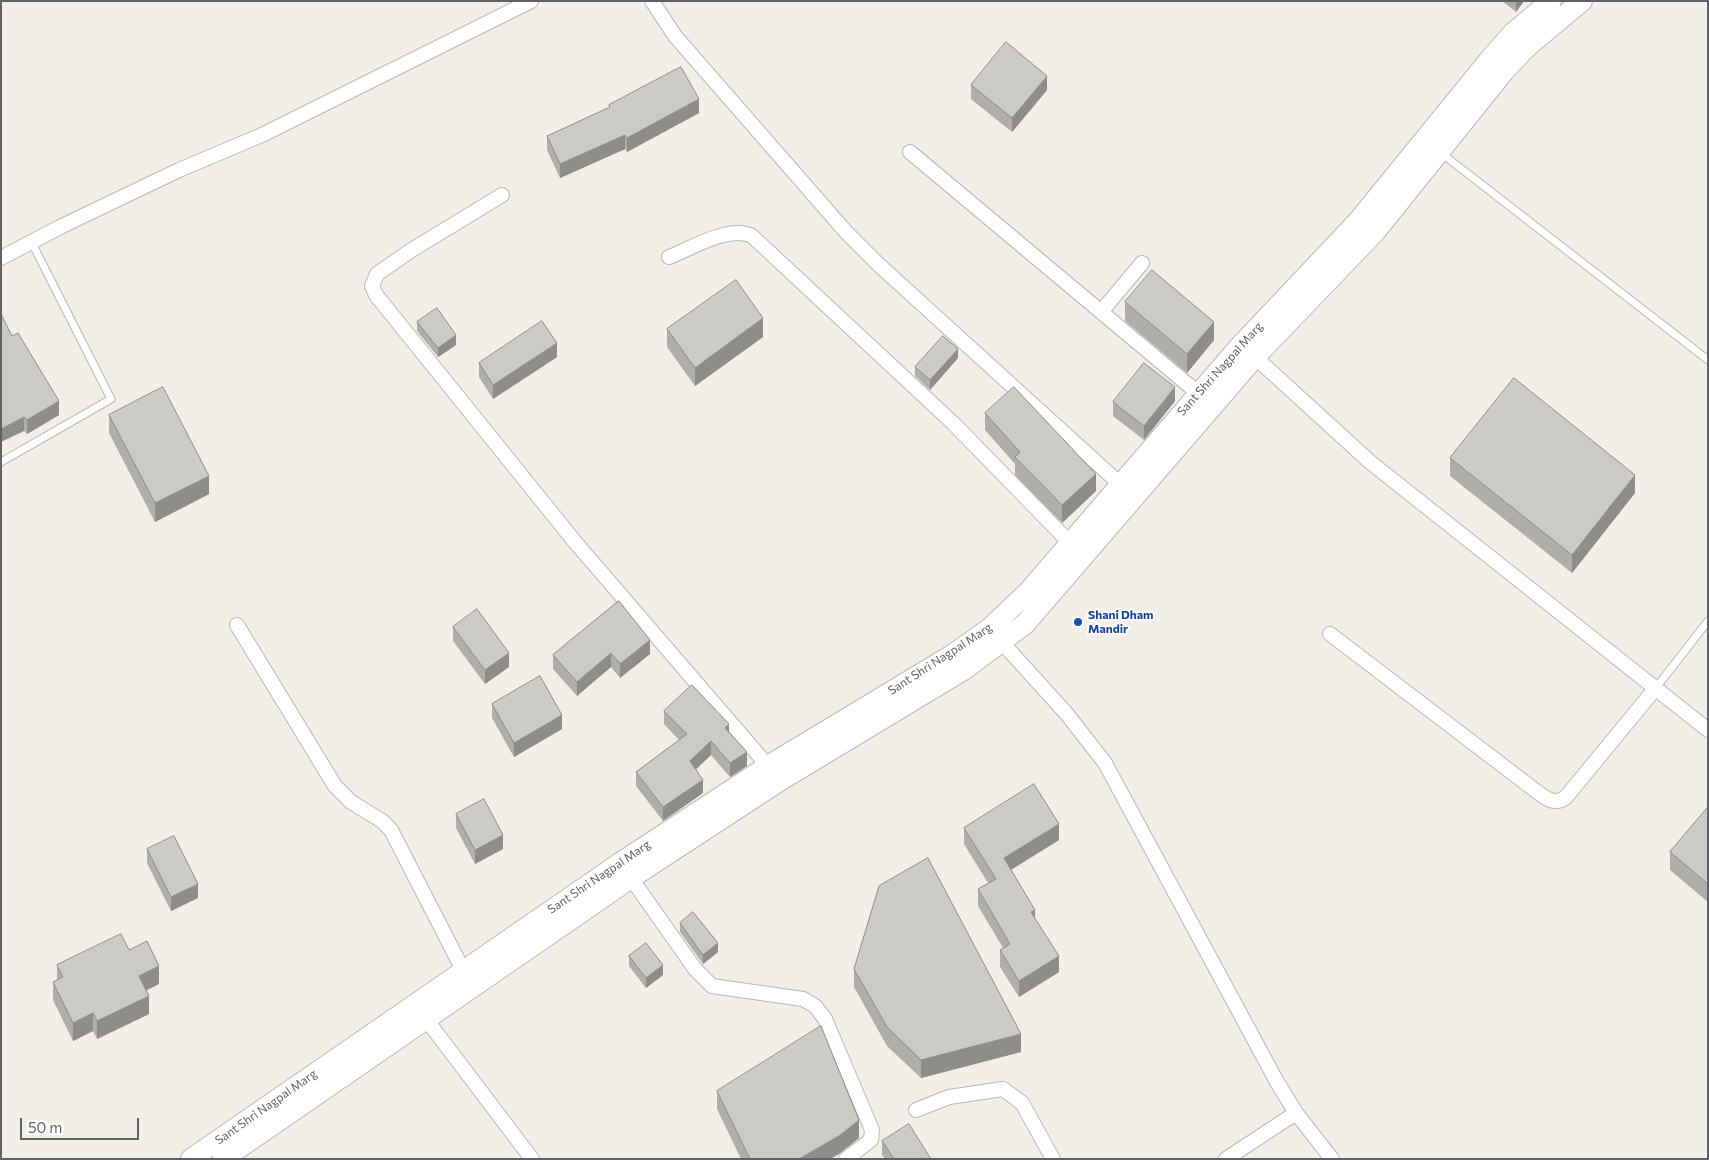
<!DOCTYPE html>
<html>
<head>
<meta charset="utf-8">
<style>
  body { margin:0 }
  #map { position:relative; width:1709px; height:1160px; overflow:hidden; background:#f1efe8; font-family:Commissioner,sans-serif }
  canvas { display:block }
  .frame { position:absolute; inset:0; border:2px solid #5f6368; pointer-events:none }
  .scale { position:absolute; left:20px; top:1118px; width:119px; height:22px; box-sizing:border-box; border:2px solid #5f6368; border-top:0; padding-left:6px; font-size:15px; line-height:18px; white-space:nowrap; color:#5f6368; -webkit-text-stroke:4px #fff; paint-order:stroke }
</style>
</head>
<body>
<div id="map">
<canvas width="1709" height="1160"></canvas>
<div class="frame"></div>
<div class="scale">50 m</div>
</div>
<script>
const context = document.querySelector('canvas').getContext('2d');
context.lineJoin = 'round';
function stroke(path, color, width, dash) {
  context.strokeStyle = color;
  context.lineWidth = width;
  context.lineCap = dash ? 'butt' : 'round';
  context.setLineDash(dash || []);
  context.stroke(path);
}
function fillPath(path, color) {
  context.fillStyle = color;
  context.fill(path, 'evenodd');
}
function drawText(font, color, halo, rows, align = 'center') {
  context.font = font + ' Commissioner,sans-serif';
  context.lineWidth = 4;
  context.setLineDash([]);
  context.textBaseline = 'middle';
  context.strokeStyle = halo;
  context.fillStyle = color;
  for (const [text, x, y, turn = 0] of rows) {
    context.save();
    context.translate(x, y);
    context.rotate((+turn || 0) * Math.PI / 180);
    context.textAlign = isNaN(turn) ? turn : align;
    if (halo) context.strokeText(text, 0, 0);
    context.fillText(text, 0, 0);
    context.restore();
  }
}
const lane = new Path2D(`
  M1441 153 1708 360
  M1 462 111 399 31 241
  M1655 689 1708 621`);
const street = new Path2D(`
  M652 1 675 36 846 232 879 265 1119 483
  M910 152 1198 393
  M502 195 410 251 377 274 372 286 376 295 575 542 768 766
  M669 257C692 248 729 225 752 236L954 424 1069 542
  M1 258 60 227 179 170 262 135 531 1
  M1101 312 1142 263
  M1255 357 1370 462 1708 730
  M237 625 335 786 351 802 382 821 391 830 463 970
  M1330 634 1536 791C1545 798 1555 806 1566 797L1655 689
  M996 636 1066 713 1105 763 1277 1082 1296 1113 1332 1159
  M631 878 695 969 712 986 803 999 815 1006 825 1019 872 1130 871 1140 846 1159
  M426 1019 532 1159
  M916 1110 949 1097 1003 1089 1022 1103 1053 1159
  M1226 1159 1296 1113`);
const secondary = new Path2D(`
  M191 1159 620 863 768 766 952 655 989 629 1029 591 1240 346 1359 220 1490 59 1513 33 1551 1
  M223 1159 631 878 781 780 965 669 1025 624 1255 357 1375 232 1505 70 1528 46 1582 1`);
const wall = new Path2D(`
  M1502 1H1524L1516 12Z
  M971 85 1047 90 1012 132 971 99Z
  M609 105 699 113 627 152 625 149 560 178 547 150V136L609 108Z
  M1125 302 1214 340 1187 373 1125 321Z
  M417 322 456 345 438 357 417 331Z
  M667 329 763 337 695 386 667 347Z
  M12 336 59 415 27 434 24 431Z
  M557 357 493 399 479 377V363Z
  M958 358 930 390 915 376V367Z
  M1175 401 1144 440 1113 416V402Z
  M985 413 1096 491 1062 523 1015 475V464L985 430Z
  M109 415 209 494 155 522 109 433Z
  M1450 458 1635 493 1572 573 1450 476Z
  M619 601 650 654 620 678 611 667 577 696 553 669V655Z
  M453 627 509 667 485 684 453 641Z
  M492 704 562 729 514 757 492 718Z
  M664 711 729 732 747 766 730 777 711 755 696 769 703 793 663 821 636 786V772L679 740 664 724Z
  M1708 807V902L1670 870V852Z
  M456 814 503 849 475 864 456 828Z
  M964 828 1059 840 1011 870 1035 918 1059 972 1019 997 1000 967V950L1003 948 978 906V889L988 883 964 844Z
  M147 849 198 898 171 911 147 863Z
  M680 923 718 952 703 964 680 932Z
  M129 950 159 984 146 990 149 1014 97 1039 93 1031 73 1041 53 1000V982L57 980V965Z
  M629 956 663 975 646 988 629 966Z
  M854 969 1021 1052 921 1078 887 1046 854 987Z
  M717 1091 859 1138 839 1154 830 1159H741L717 1109Z
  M882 1141 931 1159H885L882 1155Z`);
const shadedWall = new Path2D(`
  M1516 1H1524L1516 12Z
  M1047 76V90L1012 132V118Z
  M699 99V113L627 152V138Z
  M625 135V149L560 178V164Z
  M763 318V337L695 386V368Z
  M1214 322V340L1187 373V354Z
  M456 335V345L438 357V348Z
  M557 343V357L493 399V385Z
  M958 349V358L930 390V380Z
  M1175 387V401L1144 440V426Z
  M59 401V415L27 434V420Z
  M24 417V431L1 442V429Z
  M1096 474V491L1062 523V505Z
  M1635 475V493L1572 573V555Z
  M209 476V494L155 522V503Z
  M650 640V654L620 678V664Z
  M509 653V667L485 684V670Z
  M611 653V667L577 696V682Z
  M562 715V729L514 757V743Z
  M729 724V738L725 728Z
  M711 741V755L690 775V761Z
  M747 752V766L730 777V763Z
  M703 780V793L663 821V807Z
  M1059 824V840L1004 874V858Z
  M503 835V849L475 864V850Z
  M198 884V898L171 911V897Z
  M1035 910V926L1031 912Z
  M718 943V952L703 964V955Z
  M1059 956V972L1019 997V981Z
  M663 965V975L646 988V978Z
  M159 966V984L139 994V976Z
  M149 996V1014L97 1039V1021Z
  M93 1013V1031L73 1041V1023Z
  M1021 1034V1052L921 1078V1060Z
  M859 1120V1138L839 1154 830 1159H799Z`);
const building = new Path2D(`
  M1006 42 1047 76 1012 118 971 85Z
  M681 67 699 99 627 138 625 135 560 164 547 136 610 107 609 105Z
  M1152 270 1214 322 1187 354 1125 302Z
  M736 280 763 318 695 368 667 329Z
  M437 308 456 335 438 348 417 322Z
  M1 314 12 336 18 333 59 401 27 420 24 417 1 429Z
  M542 321 557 343 493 385 479 363Z
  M943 336 958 349 930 380 915 367Z
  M1144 363 1175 387 1144 426 1113 402Z
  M1514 378 1635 475 1572 555 1450 458Z
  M163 387 209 476 155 503 109 415Z
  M1014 387 1096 474 1062 505 1015 457 1020 452 985 413Z
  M619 601 650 640 620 664 611 653 577 682 553 655Z
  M477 609 509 653 485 670 453 627Z
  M540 676 562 715 514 743 492 704Z
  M692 685 729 724 725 728 747 752 730 763 711 741 690 761 703 780 663 807 636 772 687 734 664 711Z
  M1034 784 1059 824 1004 858 1035 910 1031 912 1059 956 1019 981 1000 950 1010 944 978 889 996 879 964 828Z
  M484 799 503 835 475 850 456 814Z
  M1708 807V884L1670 852Z
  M174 836 198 884 171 897 147 849Z
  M928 858 1021 1034 921 1060 887 1027 854 969 879 886Z
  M693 912 718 943 703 955 680 923Z
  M121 934 129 950 147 941 159 966 139 976 149 996 97 1021 93 1013 73 1023 53 982 63 977 57 965Z
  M646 943 663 965 646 978 629 956Z
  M821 1026 859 1120 839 1136 799 1159H750L717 1091Z
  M909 1124 931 1159H894L882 1141Z`);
const markers = [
  [1078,622,5,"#1a4fb4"]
];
const streetNames = [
  ["Sant Shri Nagpal Marg",1220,369,-48],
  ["Sant Shri Nagpal Marg",940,659,-33],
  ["Sant Shri Nagpal Marg",599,877,-34],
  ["Sant Shri Nagpal Marg",266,1107,-35]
];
const transitNames = [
  ["Shani Dham",1088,615],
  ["Mandir",1088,629]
];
stroke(lane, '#b5b8bc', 9);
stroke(street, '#b5b8bc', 16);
stroke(secondary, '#b6babf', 22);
stroke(lane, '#fff', 7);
stroke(street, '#fff', 14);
stroke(secondary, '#fff', 20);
fillPath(wall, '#afaea9');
fillPath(shadedWall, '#8f8d8a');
fillPath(building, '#cccac5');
stroke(building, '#8f8d8a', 1);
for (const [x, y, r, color] of markers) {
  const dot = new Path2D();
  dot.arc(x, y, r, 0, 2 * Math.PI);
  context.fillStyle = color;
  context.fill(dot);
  stroke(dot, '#fff', 2);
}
drawText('12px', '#5f6368', '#fff', streetNames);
drawText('bold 12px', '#164399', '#fff', transitNames, 'left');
</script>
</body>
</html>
